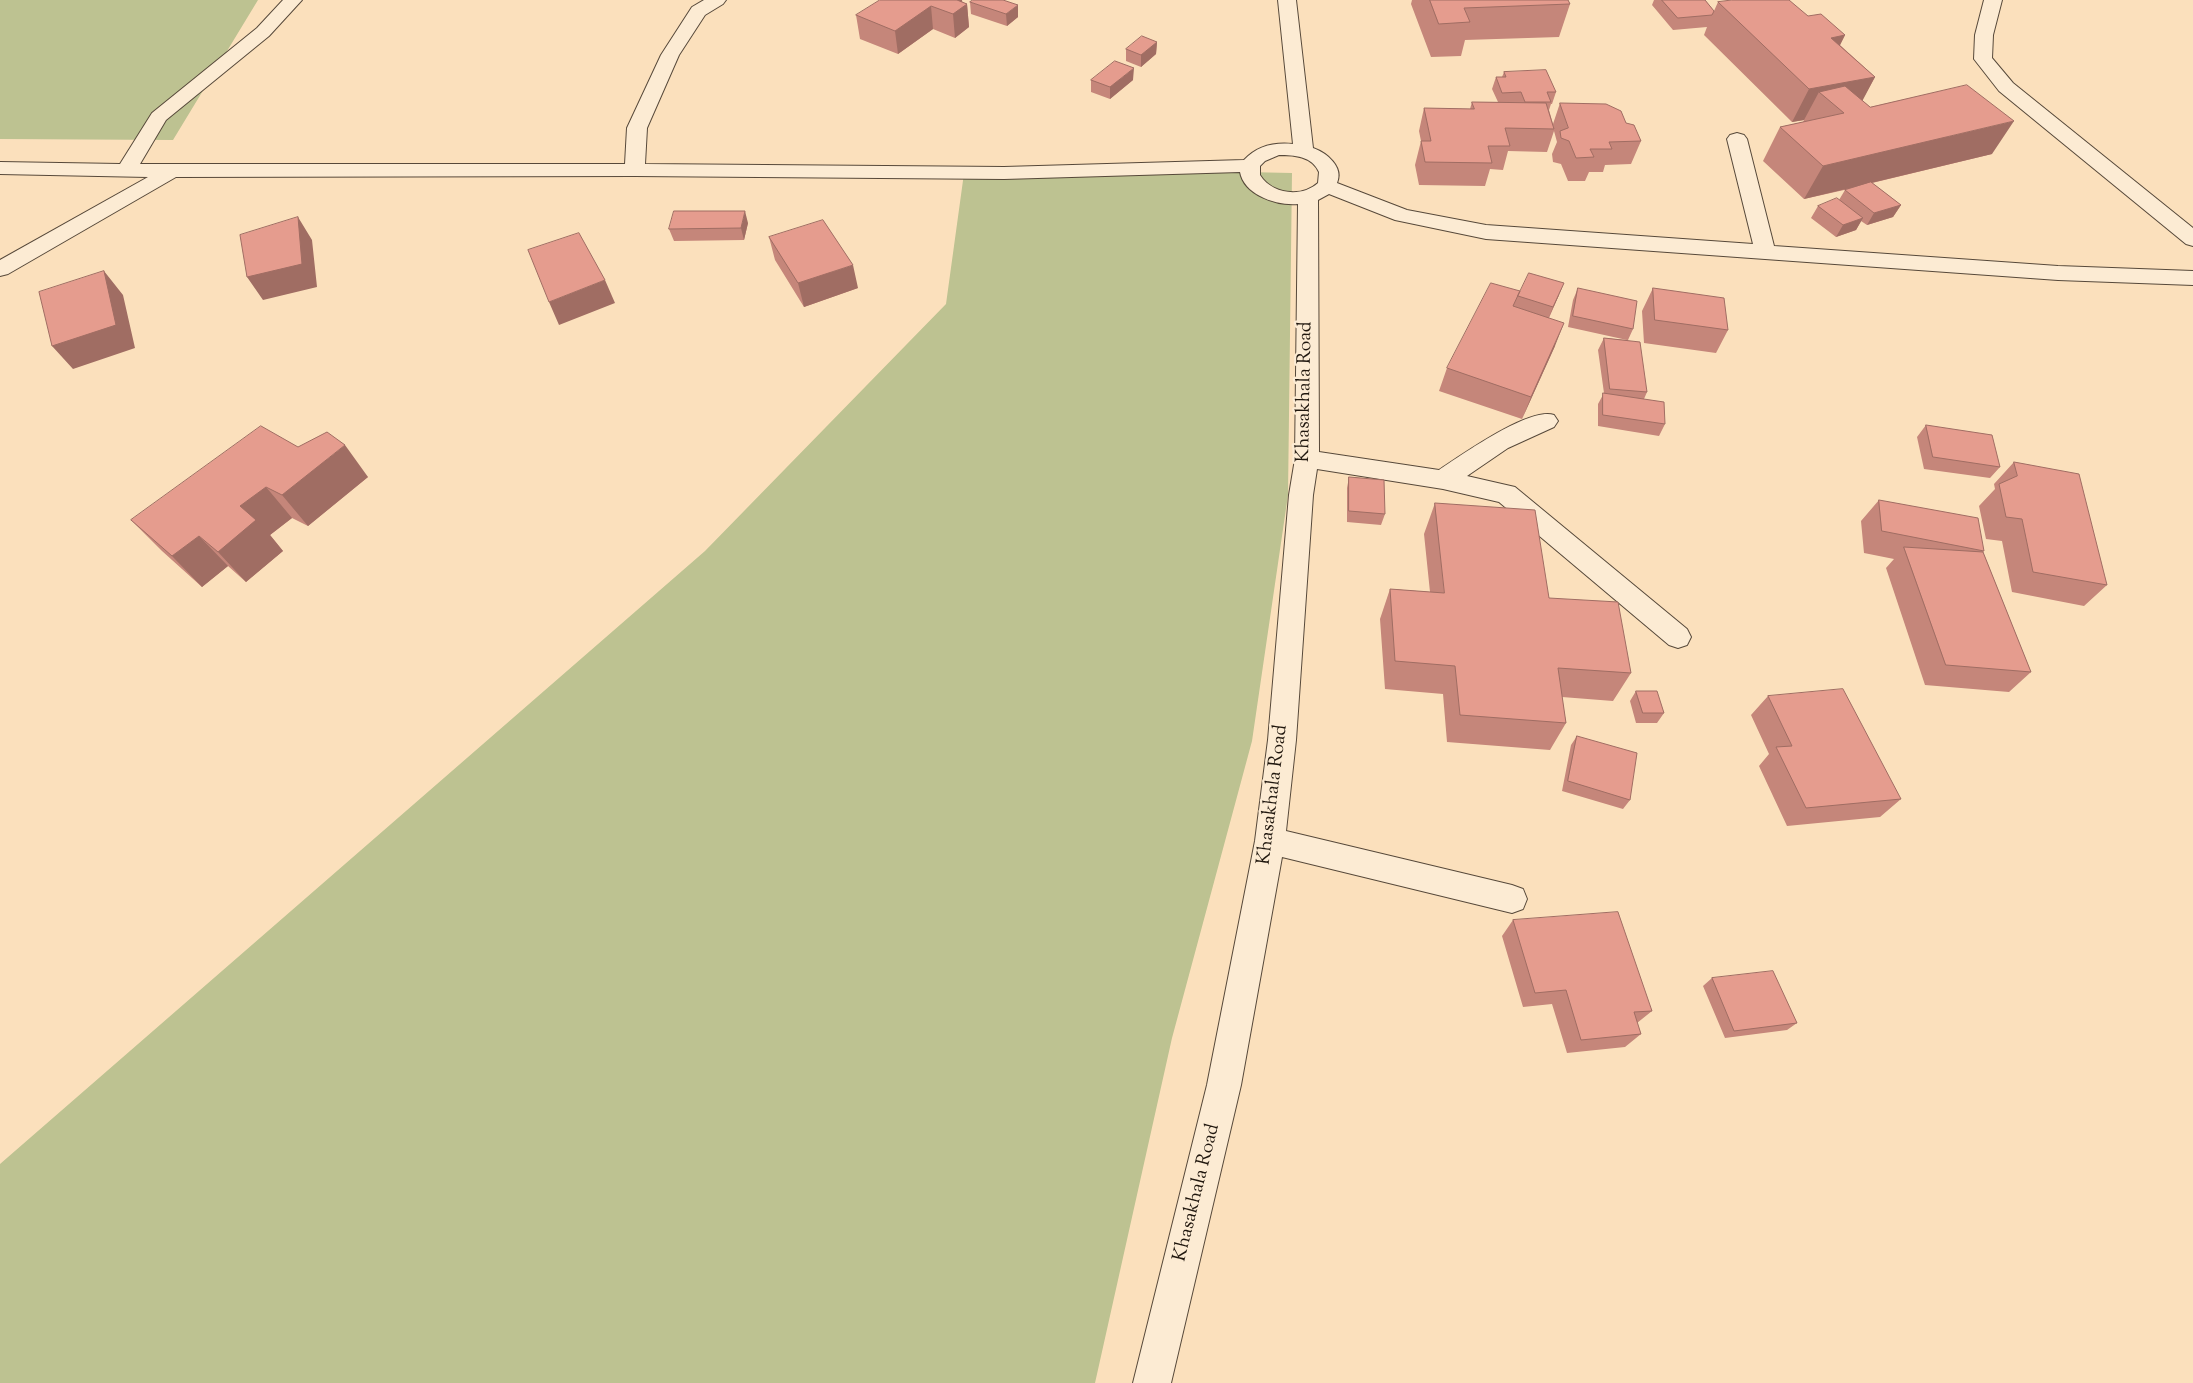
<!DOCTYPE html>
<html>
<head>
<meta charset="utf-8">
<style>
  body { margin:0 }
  canvas { display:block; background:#fbe0bc }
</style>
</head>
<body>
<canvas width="2193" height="1383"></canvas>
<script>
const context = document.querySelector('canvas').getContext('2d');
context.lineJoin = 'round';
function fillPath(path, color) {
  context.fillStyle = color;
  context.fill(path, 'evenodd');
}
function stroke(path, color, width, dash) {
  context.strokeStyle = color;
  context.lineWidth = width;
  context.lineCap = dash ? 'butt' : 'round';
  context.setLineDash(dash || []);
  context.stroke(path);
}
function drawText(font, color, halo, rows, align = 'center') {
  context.font = font + ' "Sorts Mill Goudy",serif';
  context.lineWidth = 4.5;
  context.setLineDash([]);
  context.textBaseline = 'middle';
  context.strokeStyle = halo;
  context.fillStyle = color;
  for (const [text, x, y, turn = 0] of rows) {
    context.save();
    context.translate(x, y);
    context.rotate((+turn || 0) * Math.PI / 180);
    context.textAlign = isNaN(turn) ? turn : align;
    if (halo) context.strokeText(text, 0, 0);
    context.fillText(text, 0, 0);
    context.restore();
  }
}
const green = new Path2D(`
  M0 0H258L173 140 0 139Z
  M965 166 1292 173 1288 495 1252 741 1172 1038 1095 1383H0V1164L705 551 946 304Z`);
const minor = new Path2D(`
  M283 0H302L269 36 166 120 140 164H625L627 128 661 55 692 7 704 0H726L723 4 705 15 679 55 647 128 645 164 1004 167 1244 160C1257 146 1274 142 1293 144L1278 0H1296L1313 148C1327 153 1344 167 1337 183L1407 210 1486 225 1753 244 1727 139 1730 135 1737 133 1744 135 1747 139 1774 246 2058 266 2193 271V285L2058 280 1486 239 1395 220 1329 194 1318 200 1319 452 1439 470C1462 455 1529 407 1554 415L1558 421 1554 427 1508 448 1467 476 1515 487 1687 629 1691 637 1687 645 1678 648 1669 645 1499 502 1443 489 1317 469 1313 495 1296 740 1286 831 1512 885 1523 889 1527 899 1523 909 1512 913 1282 857 1241 1085 1171 1383H1133L1207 1085 1255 841 1268 740 1289 495 1295 459 1298 204C1277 206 1244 195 1240 172L1004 179 635 176 176 177 8 274 0 276V260L148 177 0 174V162L120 164 152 113 257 28ZM1279 155C1294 155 1312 156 1319 172L1318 183C1301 198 1272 194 1260 175V166L1265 161Z
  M1984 0H2002L1993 35 1992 58 2013 83 2193 228V246L2186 244 1999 91 1974 59 1975 35Z`);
const wall = new Path2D(`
  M1412 0H1568L1570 4 1559 37 1465 40 1461 56 1431 57 1411 4Z
  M1654 0H1705L1714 11 1718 2 1808 16 1845 35 1840 45 1875 77 1862 100 1870 107 1992 154 1872 183 1901 205 1893 217 1867 225 1861 221 1856 230 1836 237 1811 218 1818 206 1839 200 1845 190 1853 188 1804 199 1763 161 1780 127 1803 122 1804 120 1792 122 1704 35 1707 27 1673 30 1652 5Z
  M962 2 967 4 969 27 955 38 933 29 898 54 860 39 856 15Z
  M970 2 1018 17 1007 26 971 14Z
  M1157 42 1156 54 1141 67 1126 61V49Z
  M1504 72 1556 92 1552 104H1551L1549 110 1553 124 1560 103 1626 123 1641 141 1631 164 1605 165 1603 172H1589L1585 181H1568L1561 164 1553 162 1552 154 1557 142 1554 131 1547 152 1508 151 1503 170 1490 169 1485 186 1419 185 1415 165 1421 141 1419 131 1424 108 1470 109 1472 102H1498L1492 89 1496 77H1502Z
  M1091 80H1133L1110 99 1091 92Z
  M748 223 744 240 674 241 669 229Z
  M769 237 858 288 804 307 775 260Z
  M1578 288 1633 329 1628 340 1647 392 1644 399 1665 424 1659 436 1598 426V404L1604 393 1598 350 1604 338 1627 340 1568 327 1573 300Z
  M1653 288 1728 330 1716 353 1644 343 1642 311Z
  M1520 291 1559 295 1549 318 1555 346 1522 419 1439 391 1447 368Z
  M1926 425 2000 467 1990 478 1924 469 1917 437Z
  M298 447 368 477 308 526 292 518 270 535 283 551 246 582 228 566 202 587 162 551 131 520Z
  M2014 462 2107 585 2084 606 2012 592 2002 541 1986 539 1979 506 1995 489 1994 484Z
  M1349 477 1385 514 1381 525 1347 522V488Z
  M1879 500 1984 551 1983 552 2031 672 2009 692 1925 685 1886 568 1894 559 1864 553 1861 521Z
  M1435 503 1549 598 1631 673 1613 701 1562 697 1566 723 1550 750 1447 742 1443 694 1385 689 1380 619 1390 589 1430 592 1424 534Z
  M1636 691 1664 713 1657 723H1636L1630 701Z
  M1768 696 1901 799 1880 817 1787 826 1759 766 1769 754 1751 715Z
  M1577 736 1630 800 1623 809 1562 791 1571 745Z
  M1513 920 1652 1011 1637 1023 1641 1034 1625 1047 1567 1053 1552 1004 1523 1007 1502 936Z
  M1712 978 1797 1023 1787 1030 1725 1038 1703 986Z`);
const shadedWall = new Path2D(`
  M947 0H962L963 7 967 4 969 27 955 38 953 14Z
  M1018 5V17L1007 26 1006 14Z
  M931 6 933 29 898 54 895 31Z
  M1845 35 1828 69 1831 38Z
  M1157 42 1156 54 1141 67V55Z
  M1134 68 1133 80 1110 99V87Z
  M1875 77 1857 111 1819 92 1804 120 1792 122 1809 89Z
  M2014 121 1992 154 1804 199 1823 166Z
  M1901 205 1893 217 1867 225 1874 213Z
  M745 211 748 223 744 240 741 228Z
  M298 217 312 240 317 287 263 300 247 277Z
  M1863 218 1856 230 1836 237 1843 225Z
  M853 265 858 288 804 307 798 283Z
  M104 271 123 295 135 348 73 369 52 346Z
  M605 280 615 303 559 325 549 302Z
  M1564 283 1559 295 1548 319 1553 307Z
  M1564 323 1555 346 1522 419 1531 397Z
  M345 445 368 477 308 526 282 495Z
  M266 487 292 518 270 535 283 551 246 582 218 552 240 506Z
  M199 536 228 566 202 587 172 556Z`);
const building = new Path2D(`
  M880 0H957L967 4 953 14 931 6 895 31 856 15Z
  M973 0H1003L1018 5 1006 14 970 2Z
  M1430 0H1568L1570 4 1464 8 1470 22 1439 24Z
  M1662 0H1705L1714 11 1712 15 1678 18Z
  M1732 0H1789L1808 16 1821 14 1845 35 1831 38 1875 77 1809 89 1718 2Z
  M1142 36 1157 42 1141 55 1126 49Z
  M1115 61 1134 68 1110 87 1091 80Z
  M1546 70 1556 92H1547L1551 102H1525L1521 92 1502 93 1496 77H1506L1504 72Z
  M1967 85 2014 121 1823 166 1780 127 1844 113 1819 92 1845 86 1870 107Z
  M1472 102 1546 103 1554 129 1505 128 1510 146H1488L1492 163 1425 162 1421 141H1431L1424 108 1474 109Z
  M1560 103 1606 104 1621 111 1626 123 1634 125 1641 141 1609 142 1612 149H1590L1594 157 1576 158 1569 141 1561 138 1560 131 1568 128Z
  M1871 182 1901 205 1874 213 1845 190Z
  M1837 198 1863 218 1843 225 1818 206Z
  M674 211H745L741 228 669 229Z
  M298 217 302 264 247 277 240 235Z
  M823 220 853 265 798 283 769 237Z
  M579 233 605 280 549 302 528 250Z
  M104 271 116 325 52 346 39 292Z
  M1529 273 1564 283 1553 307 1518 296Z
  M1491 283 1520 291 1513 306 1564 323 1531 397 1447 368Z
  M1578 288 1637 301 1633 329 1573 316Z
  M1653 288 1724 298 1728 330 1655 320Z
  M1604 338 1640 342 1647 392 1610 389Z
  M1603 393 1664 402 1665 424 1603 415Z
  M1926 425 1992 435 2000 467 1933 457Z
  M261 426 298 447 327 432 345 445 282 495 266 487 240 506 256 520 218 552 199 536 172 556 131 520Z
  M2014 462 2079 474 2107 585 2033 572 2022 519 2006 517 1999 484 2017 476Z
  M1349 477 1384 480 1385 514 1349 511Z
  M1879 500 1978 518 1984 551 1882 531Z
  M1435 503 1535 510 1549 598 1618 602 1631 673 1558 668 1566 723 1460 715 1455 666 1395 661 1390 589 1444 593Z
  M1904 547 1983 552 2031 672 1946 665Z
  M1843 689 1901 799 1806 808 1776 747 1792 746 1768 696Z
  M1636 691H1657L1664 713H1643Z
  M1577 736 1637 753 1630 800 1568 781Z
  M1618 912 1652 1011 1634 1012 1641 1034 1581 1040 1566 990 1535 993 1513 920Z
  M1773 971 1797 1023 1734 1031 1712 978Z`);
const streetNames = [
  ["Khasakhala Road",1306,392,-89],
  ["Khasakhala Road",1274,795,-83],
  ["Khasakhala Road",1198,1193,-76]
];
fillPath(green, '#bdc291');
stroke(minor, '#57493a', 2);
fillPath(minor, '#fcebd3');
fillPath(wall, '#c5867a');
fillPath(shadedWall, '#a06d63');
fillPath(building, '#e59c8e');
stroke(building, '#a06d63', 1);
drawText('19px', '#20170e', '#fcebd3', streetNames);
</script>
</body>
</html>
